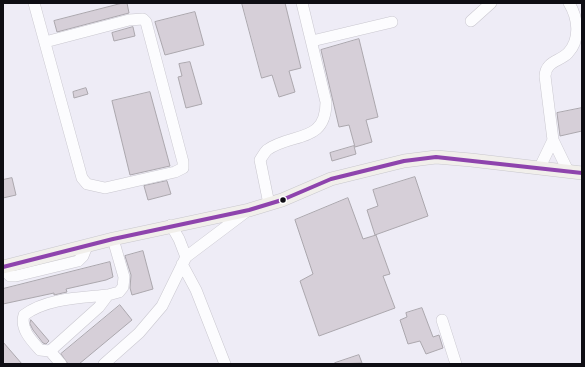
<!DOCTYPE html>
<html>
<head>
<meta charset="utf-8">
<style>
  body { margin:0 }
  #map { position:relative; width:585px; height:367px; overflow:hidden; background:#eeecf6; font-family:"Space Grotesk",sans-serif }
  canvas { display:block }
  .frame { position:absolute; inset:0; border:4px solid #0e0d13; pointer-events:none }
</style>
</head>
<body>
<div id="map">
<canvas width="585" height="367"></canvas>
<div class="frame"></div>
</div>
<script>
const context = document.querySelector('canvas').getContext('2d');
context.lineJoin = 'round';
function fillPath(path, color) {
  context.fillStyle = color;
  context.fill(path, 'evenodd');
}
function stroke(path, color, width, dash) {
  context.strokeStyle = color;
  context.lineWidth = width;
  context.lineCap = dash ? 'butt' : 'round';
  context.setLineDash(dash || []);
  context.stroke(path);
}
const building = new Path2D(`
  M123 3H127L129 13 57 32 54 21Z
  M242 3H285L301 68 289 71 295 92 279 97 272 75 262 78Z
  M195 12 204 45 165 55 155 22Z
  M133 27 135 36 114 41 112 33Z
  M359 39 378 117 366 120 372 142 355 147 349 125 339 127 321 50Z
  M190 62 202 104 186 108 178 77 182 76 179 64Z
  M86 88 88 94 74 98 73 92Z
  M150 92 170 166 130 175 112 101Z
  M582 108V131L560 136 557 113Z
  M354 146 356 154 332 161 330 153Z
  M415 177 428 216 375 235 367 210 378 206 373 190Z
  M12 178 16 195 3 198V180Z
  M167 181 171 194 148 200 144 186Z
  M348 198 363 239 376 235 390 274 383 276 395 308 319 336 300 281 313 274 295 220Z
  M143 251 153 289 132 295 130 288 131 275 125 256Z
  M110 262 113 277 106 280 66 289 67 292 54 295V293L3 304V289Z
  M120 305 132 320 79 364H68L61 354Z
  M422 308 433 337 439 335 443 348 426 354 420 341 408 344 400 320 407 317 406 313Z
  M31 320 49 341 46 344 43 343 33 330 30 324Z
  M3 342 22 364H3Z
  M359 355 362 363 336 364 335 363Z`);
const minor = new Path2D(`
  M34 3 82 178 87 184 105 188 175 172 183 168V162L146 22 143 19 129 20 45 42
  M471 21 491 3
  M312 41 392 22
  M540 167 553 140
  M568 171 553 140 545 76C546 61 559 62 568 53 581 39 578 18 569 3
  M269 204 260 160C262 157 264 153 267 150 292 132 326 144 326 102L302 3
  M171 225 179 239 186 257
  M182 264 196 290 225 364
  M3 269 10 276H16L78 261 83 256 87 246
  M108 295C80 298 47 298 24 315 20 329 31 340 40 350L50 351 99 307 108 295 119 292 123 287 124 277 113 239
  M442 320 456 364
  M50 351 61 364
  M104 364 139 333 162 306 186 257 247 211`);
const major = new Path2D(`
  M3 267 113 239 249 210 282 200 331 179 404 161 436 157 471 160 582 173`);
const bus1 = new Path2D(`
  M3 267 113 239 249 210 282 200 331 179 404 161 436 157 582 173`);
const markers = [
  [283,200,3.5,"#0e0d13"]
];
fillPath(building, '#d6cfd8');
stroke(building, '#aba7ad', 1);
stroke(minor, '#c9c7cf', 12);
stroke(major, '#c8c7cd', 14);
stroke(minor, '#fcfcfe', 11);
stroke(major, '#f1efeb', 13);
stroke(bus1, '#8e44ad', 4);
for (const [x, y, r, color] of markers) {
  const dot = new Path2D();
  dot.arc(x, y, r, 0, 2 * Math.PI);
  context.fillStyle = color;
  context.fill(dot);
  stroke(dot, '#fff', 1.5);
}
</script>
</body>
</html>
